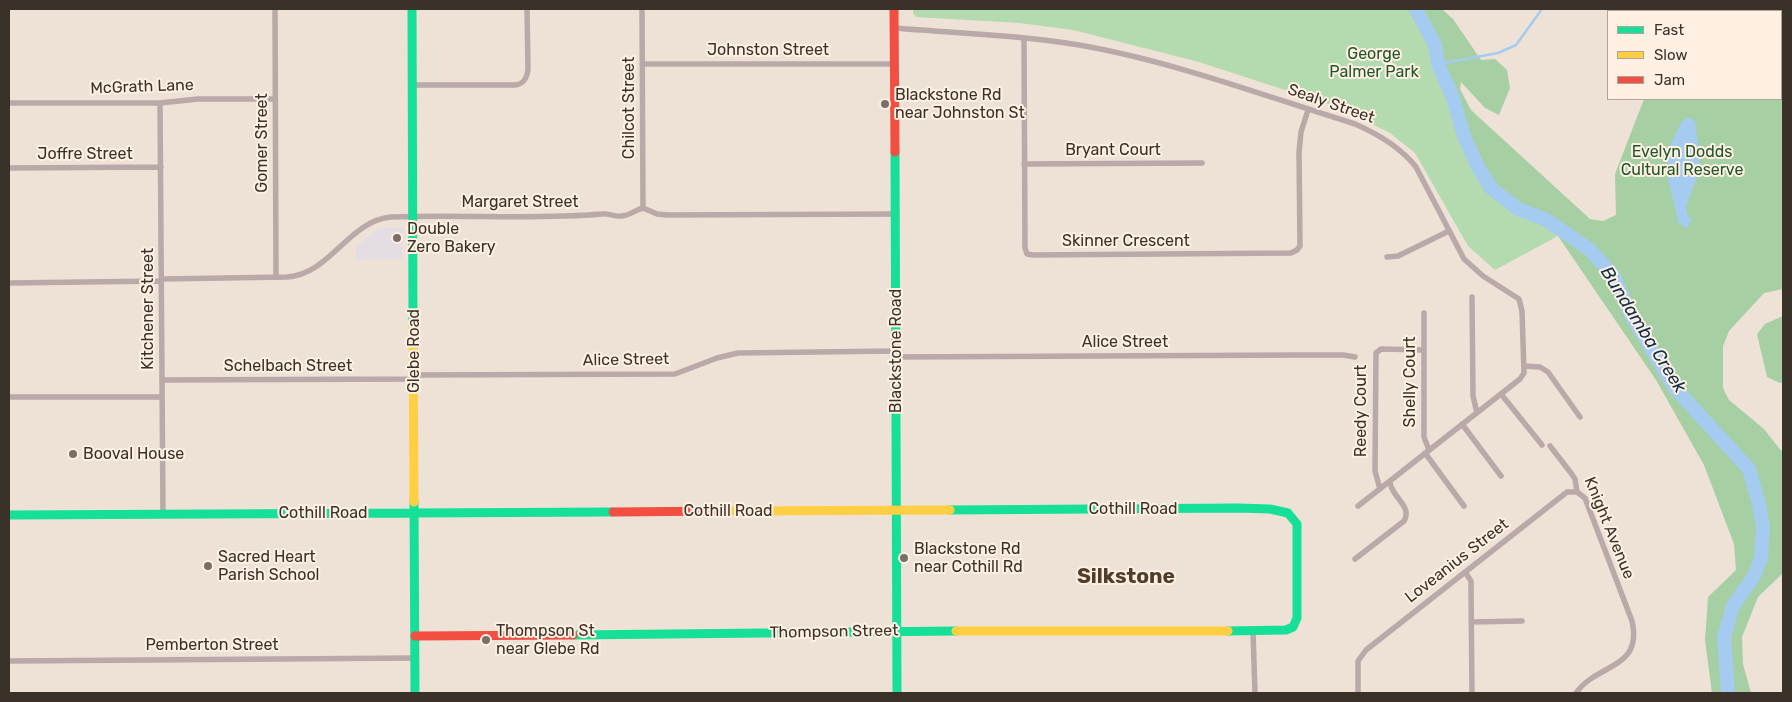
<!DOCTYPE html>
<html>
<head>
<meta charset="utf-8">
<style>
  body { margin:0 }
  #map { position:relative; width:1792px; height:702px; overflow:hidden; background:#eee2d6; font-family:Rubik,sans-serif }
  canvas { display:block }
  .frame { position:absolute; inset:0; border:10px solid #3a3129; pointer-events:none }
  .legend { position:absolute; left:1607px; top:10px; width:175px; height:90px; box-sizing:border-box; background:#fff0e3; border:1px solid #b0a499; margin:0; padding:6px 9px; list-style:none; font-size:15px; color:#3a3129 }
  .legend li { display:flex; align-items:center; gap:10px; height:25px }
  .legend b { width:25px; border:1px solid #b0a499 }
</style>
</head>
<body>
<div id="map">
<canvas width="1792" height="702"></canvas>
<div class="frame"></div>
<ul class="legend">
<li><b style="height:6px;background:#16e098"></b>Fast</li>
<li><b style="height:6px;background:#ffcf43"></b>Slow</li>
<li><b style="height:6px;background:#f24e42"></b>Jam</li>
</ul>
</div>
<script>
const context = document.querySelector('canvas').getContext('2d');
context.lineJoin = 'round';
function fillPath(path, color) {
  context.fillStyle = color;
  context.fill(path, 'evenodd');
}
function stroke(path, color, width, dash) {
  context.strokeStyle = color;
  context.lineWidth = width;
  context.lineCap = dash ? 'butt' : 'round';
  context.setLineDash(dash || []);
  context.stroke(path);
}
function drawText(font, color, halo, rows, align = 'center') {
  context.font = font + ' Rubik,sans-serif';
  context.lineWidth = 4;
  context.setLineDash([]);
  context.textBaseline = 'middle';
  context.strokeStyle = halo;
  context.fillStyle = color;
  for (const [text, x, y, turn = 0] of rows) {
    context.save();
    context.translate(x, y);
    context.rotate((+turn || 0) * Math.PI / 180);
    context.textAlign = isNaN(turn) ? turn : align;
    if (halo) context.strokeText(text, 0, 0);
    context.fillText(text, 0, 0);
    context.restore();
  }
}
const commercial = new Path2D(`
  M380 228H403L402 259 356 260V248L365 239Z`);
const green = new Path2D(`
  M913 9H1407L1438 64 1459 139 1521 217 1541 224 1558 236 1495 270 1468 246 1415 153 1390 133 1340 108 1199 62 1073 30 1019 23 916 17 913 13Z`);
const forest = new Path2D(`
  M1407 9H1442L1453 19 1481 60 1495 59 1507 70 1510 88 1499 115 1485 108 1461 82 1460 89 1471 110 1590 219 1603 221 1616 215 1615 174 1644 99H1781V11H1762L1775 9 1783 11V289L1764 293 1729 331 1723 346V388L1729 400 1764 429 1783 453V573L1758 597 1742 637 1743 664 1751 693H1712L1705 640 1708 597 1736 570 1734 544 1704 465 1656 380 1558 236 1541 224 1521 217 1487 192 1459 139 1438 64Z
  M1783 316V382L1780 383 1767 377 1757 334 1765 324Z`);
const water = new Path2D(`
  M1687 118H1692L1695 122 1700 159 1697 177 1686 207 1687 214 1692 220 1687 228 1679 224 1668 179 1667 159 1669 148 1682 121Z`);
const stream = new Path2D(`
  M1438 64 1498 53 1516 45 1542 9`);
const river = new Path2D(`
  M1416 9 1435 45 1438 64 1452 95 1464 136 1477 165 1491 188 1518 209 1545 219 1589 249 1613 275 1631 315 1674 387 1749 469 1759 504 1763 527 1761 558 1754 576 1733 606 1724 637 1728 693`);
const street = new Path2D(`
  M275 9 276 277
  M642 9 643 208
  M894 28C955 33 1018 35 1079 45 1172 61 1265 96 1355 124 1378 134 1401 148 1416 167L1464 259 1483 276 1519 299 1522 311 1524 373 1520 379 1358 506
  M1024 38 1025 248 1027 254 1033 255 1291 253 1297 250 1300 246 1299 152 1301 132 1308 110
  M642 64H894
  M412 85H515C524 84 527 78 528 69L527 9
  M9 103H160L198 99H275
  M160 103 163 514
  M1024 164 1202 163
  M9 168 161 167
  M1387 257 1398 256 1449 231
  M161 279 287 277C331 274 348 221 391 217 462 214 532 220 602 214 609 213 615 217 621 216 629 216 635 210 643 208L657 214 667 215 895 214
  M9 283 161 281
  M1472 297 1473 396 1477 413
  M1424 313V437L1429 450
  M895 357 1300 355H1343L1355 357
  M1524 366 1540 367 1548 372 1580 417
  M414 375 675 374 717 358 738 353 895 351
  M162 380 414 379
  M1501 394 1542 445
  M9 397H162
  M1462 424 1501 476
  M1550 446 1571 473 1575 479 1577 492 1585 498 1632 621C1643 670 1597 663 1576 693
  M1425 453 1464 506
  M1380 489 1375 471 1376 353 1381 349 1424 350
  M1355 559 1404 521C1413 506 1391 497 1390 482
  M1465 572 1471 581V587L1472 693
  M1471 622 1522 621
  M1253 631 1255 693
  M9 661 415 658
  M1358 693V661L1366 650 1567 492H1577`);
const fast = new Path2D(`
  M412 9 413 324
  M895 152 897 693
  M414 502 415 693
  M950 510 1238 508 1270 509 1288 513 1297 524V618L1293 627 1286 630 1228 631
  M9 515 613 512
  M573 635 956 631`);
const slow = new Path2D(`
  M413 324 414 502
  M727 511 950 510
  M956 631H1228`);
const jam = new Path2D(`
  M894 9 895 152
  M613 512 727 511
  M415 636 573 635`);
const markers = [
  [885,104,5,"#796f66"],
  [397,238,5,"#796f66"],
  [73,454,5,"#796f66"],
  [904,558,5,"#796f66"],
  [208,566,5,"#796f66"],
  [486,640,5,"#796f66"]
];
const streetNames = [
  ["Johnston Street",768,50],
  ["McGrath Lane",142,87,-2],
  ["Sealy Street",1331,104,19],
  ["Chilcot Street",629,108,-90],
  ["Gomer Street",262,143,-90],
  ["Bryant Court",1113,150],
  ["Joffre Street",85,154],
  ["Margaret Street",520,202],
  ["Skinner Crescent",1126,241],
  ["Kitchener Street",148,309,-90],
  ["Alice Street",1125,342],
  ["Glebe Road",414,351,-90],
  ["Blackstone Road",896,351,-90],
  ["Alice Street",626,360,-1],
  ["Schelbach Street",288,366],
  ["Shelly Court",1410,382,-90],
  ["Reedy Court",1361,411,-90],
  ["Cothill Road",1133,509],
  ["Cothill Road",728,511],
  ["Cothill Road",323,513],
  ["Knight Avenue",1609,528,68],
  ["Loveanius Street",1457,561,-38],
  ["Thompson Street",834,632,-1],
  ["Pemberton Street",212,645]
];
const parkNames = [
  ["George",1374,54],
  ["Palmer Park",1374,72],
  ["Evelyn Dodds",1682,152],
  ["Cultural Reserve",1682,170]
];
const poiNames = [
  ["Blackstone Rd",895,95],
  ["near Johnston St",895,113],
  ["Double",407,229],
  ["Zero Bakery",407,247],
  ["Booval House",83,454],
  ["Blackstone Rd",914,549],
  ["near Cothill Rd",914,567],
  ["Sacred Heart",218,557],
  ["Parish School",218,575],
  ["Thompson St",496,631],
  ["near Glebe Rd",496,649]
];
const waterNames = [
  ["Bundamba Creek",1643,330,58]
];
const districtNames = [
  ["Silkstone",1126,577]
];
fillPath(commercial, '#e4dde4');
fillPath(green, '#b4dbb0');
fillPath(forest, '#a6cfa3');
fillPath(water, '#a5cbf0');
stroke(stream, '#a5cbf0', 2.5);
stroke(river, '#a5cbf0', 14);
stroke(street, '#b9a9a8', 5.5);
stroke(fast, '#16e098', 9);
stroke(slow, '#ffcf43', 9);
stroke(jam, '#f24e42', 9);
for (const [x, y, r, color] of markers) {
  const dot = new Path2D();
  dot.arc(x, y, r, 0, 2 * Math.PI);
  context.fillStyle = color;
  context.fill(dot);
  stroke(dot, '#fff0e3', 2);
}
drawText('16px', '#3a3129', '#fff0e3', streetNames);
drawText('16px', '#1d572a', '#fff0e3', parkNames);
drawText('16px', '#3a3129', '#fff0e3', poiNames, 'left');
drawText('italic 18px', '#10304c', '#fff0e3', waterNames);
drawText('bold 21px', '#503d2c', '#fff0e3', districtNames);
</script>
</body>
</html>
